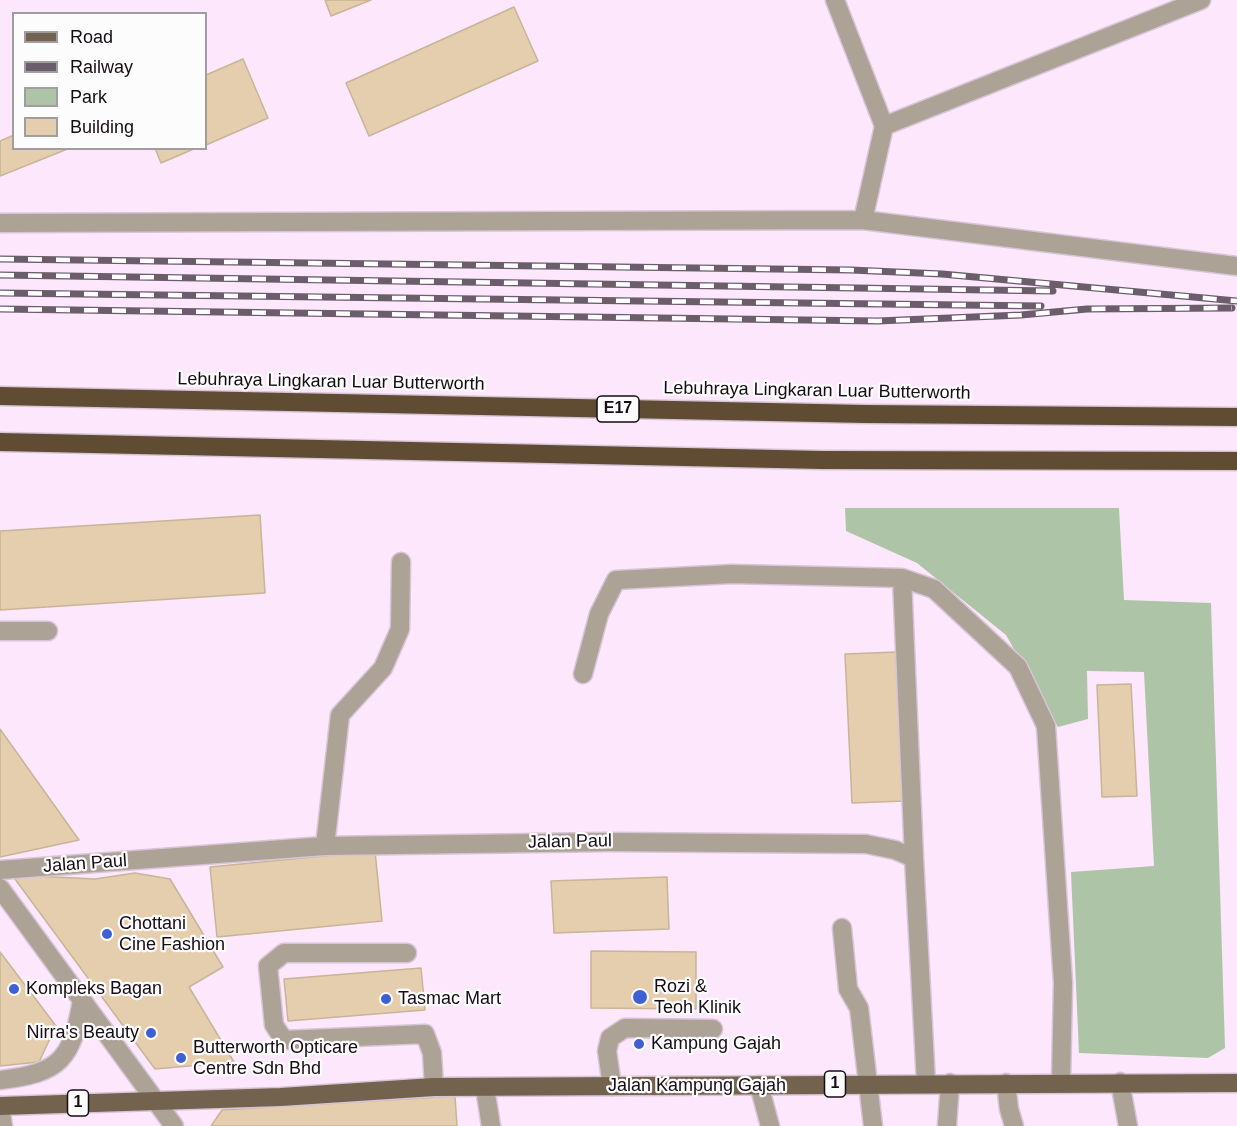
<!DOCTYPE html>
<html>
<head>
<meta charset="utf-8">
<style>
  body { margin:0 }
  #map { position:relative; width:1237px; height:1126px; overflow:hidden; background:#fde7fc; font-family:Arial,sans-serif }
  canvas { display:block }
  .legend { position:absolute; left:12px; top:12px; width:195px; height:138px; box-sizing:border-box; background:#fcfcfc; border:2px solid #a09ca0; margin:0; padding:8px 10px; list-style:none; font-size:18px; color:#150c15 }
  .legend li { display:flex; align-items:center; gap:12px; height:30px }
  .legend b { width:30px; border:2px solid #a09ca0 }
</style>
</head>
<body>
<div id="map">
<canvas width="1237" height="1126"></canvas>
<ul class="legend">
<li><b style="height:8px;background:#73624d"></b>Road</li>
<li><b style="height:8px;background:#6b5d6b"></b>Railway</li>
<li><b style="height:16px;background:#adc4a6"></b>Park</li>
<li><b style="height:16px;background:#e5cead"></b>Building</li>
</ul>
</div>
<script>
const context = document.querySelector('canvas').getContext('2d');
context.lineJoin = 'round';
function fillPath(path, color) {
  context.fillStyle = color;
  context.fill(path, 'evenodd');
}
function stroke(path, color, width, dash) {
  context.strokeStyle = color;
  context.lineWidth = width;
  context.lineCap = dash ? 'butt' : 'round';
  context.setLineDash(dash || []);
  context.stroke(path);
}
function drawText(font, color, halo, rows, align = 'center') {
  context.font = font + ' Arial,sans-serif';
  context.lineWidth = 4.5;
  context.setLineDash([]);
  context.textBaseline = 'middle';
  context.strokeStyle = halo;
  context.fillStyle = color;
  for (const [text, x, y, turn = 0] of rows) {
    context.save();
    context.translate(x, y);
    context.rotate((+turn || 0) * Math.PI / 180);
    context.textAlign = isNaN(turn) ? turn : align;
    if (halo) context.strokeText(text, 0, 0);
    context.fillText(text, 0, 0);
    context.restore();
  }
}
const green = new Path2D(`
  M845 508H1119L1124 600 1211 603 1225 1048 1208 1058 1079 1053 1071 872 1154 866 1144 672 1087 671 1088 719 1058 727 1006 635 917 563 846 531Z`);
const building = new Path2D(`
  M325 0H371L331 16Z
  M514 7 538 61 369 136 346 83Z
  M243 59 268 118 206 145V75Z
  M14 135V148H70L0 176V141Z
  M155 148H196L161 163Z
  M260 515 265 593 0 610V531Z
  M897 652 904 801 852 803 845 654Z
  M1131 684 1137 796 1102 797 1097 685Z
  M0 729 79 840 0 857Z
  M375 851 382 921 217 937 210 867Z
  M135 873 170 879 223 967 189 987 234 1062 155 1069 12 875 95 879Z
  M667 877 669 929 554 933 551 881Z
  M591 951 696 952V1009L591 1008Z
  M0 952 56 1026 39 1062 0 1066Z
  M421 968 425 1010 288 1021 284 979Z
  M455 1096 457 1126H211L222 1110Z`);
const minor = new Path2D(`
  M884 126 1201 0
  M863 220 1237 266
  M0 223 863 220 884 126 835 0
  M902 578 914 858
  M0 631H48
  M583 674 599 614 616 580 732 574 902 578 934 589 1018 667 1046 726 1063 983 1061 1082
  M325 846 340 715 383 668 400 629 401 562
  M0 870 325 846 608 842 866 844 895 850 914 858 926 1083
  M0 888 174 1126
  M842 928 848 989 859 1008 873 1126
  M407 953H284L268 966 274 1025 284 1040 425 1034 432 1053 434 1087
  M0 1080C61 1073 72 1059 82 1000
  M1120 1082 1128 1126
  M1006 1083 1009 1109 1014 1126
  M759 1085 770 1126
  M612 1086 607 1051 610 1038 625 1028 713 1029
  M485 1088 491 1126
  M0 1106 3 1126
  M947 1126 950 1083`);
const major = new Path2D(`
  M0 1106 281 1097 434 1087 1237 1083`);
const highway = new Path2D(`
  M0 396 865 414 1237 417
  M0 442 822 460 1237 461`);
const rail = new Path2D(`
  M0 259 851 270 942 274 1237 301
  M0 275 1053 291
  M0 293 1041 306
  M0 309 878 321 1021 315 1087 309 1232 308`);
const markers = [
  [107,934,6,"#3e60d2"],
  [14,989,6,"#3e60d2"],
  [640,997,8,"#3e60d2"],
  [386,999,6,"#3e60d2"],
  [151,1033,6,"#3e60d2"],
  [639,1044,6,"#3e60d2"],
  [181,1058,6,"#3e60d2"]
];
const shields = [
  [618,409,42],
  [835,1084,21],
  [78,1103,21]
];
const shieldNames = [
  ["E17",618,409],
  ["1",835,1084],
  ["1",78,1103]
];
const streetNames = [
  ["Lebuhraya Lingkaran Luar Butterworth",331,382,1],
  ["Lebuhraya Lingkaran Luar Butterworth",817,391,1],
  ["Jalan Paul",570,842,-1],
  ["Jalan Paul",85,864,-4],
  ["Jalan Kampung Gajah",697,1086]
];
const poiNames = [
  ["Chottani",119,924],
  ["Cine Fashion",119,945],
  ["Rozi &",654,987],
  ["Teoh Klinik",654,1008],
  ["Kompleks Bagan",26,989],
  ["Tasmac Mart",398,999],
  ["Nirra's Beauty",139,1033,"right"],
  ["Kampung Gajah",651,1044],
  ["Butterworth Opticare",193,1048],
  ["Centre Sdn Bhd",193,1069]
];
fillPath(green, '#adc4a6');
fillPath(building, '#e5cead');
stroke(building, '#c8b497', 1.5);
stroke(minor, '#d8c4d7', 21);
stroke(major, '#d8c4d7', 21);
stroke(highway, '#d8c4d7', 21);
stroke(minor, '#aca296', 18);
stroke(major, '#73624d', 18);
stroke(highway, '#5f4c33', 18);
stroke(rail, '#6b5d6b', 7);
stroke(rail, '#fcfcfc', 4.5, [14]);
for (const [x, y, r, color] of markers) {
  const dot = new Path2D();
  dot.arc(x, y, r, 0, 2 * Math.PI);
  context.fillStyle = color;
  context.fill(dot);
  stroke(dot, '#fcfcfc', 2);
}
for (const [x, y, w] of shields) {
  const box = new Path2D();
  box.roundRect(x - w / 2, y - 13, w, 26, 4.5);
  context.fillStyle = '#fcfcfc';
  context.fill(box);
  stroke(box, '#150c15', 1.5);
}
drawText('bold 16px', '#150c15', null, shieldNames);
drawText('18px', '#150c15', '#fcfcfc', streetNames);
drawText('18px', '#150c15', '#fcfcfc', poiNames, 'left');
</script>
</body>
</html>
